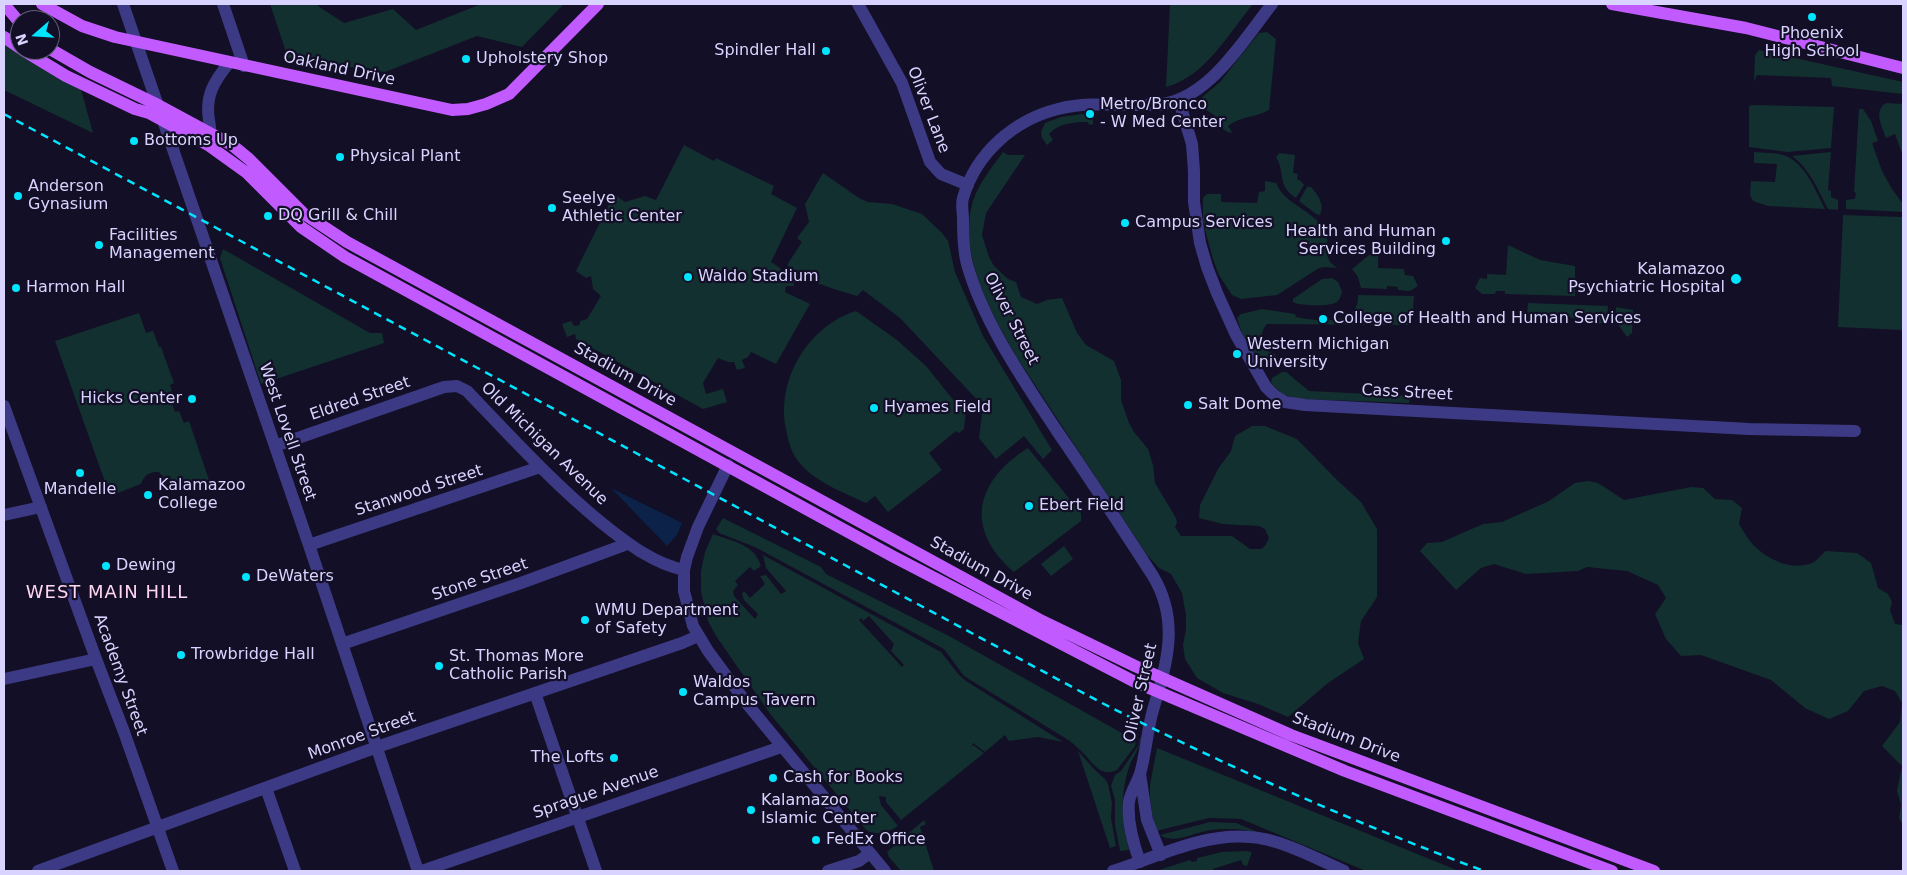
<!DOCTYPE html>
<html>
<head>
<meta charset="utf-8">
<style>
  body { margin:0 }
  #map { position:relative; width:1907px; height:875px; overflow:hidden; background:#130f26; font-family:"DejaVu Sans",sans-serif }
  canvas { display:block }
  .frame { position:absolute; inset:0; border:5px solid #d9d4ff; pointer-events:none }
  .north { position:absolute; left:10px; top:10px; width:50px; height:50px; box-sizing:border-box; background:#130f26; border:1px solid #625e7d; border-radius:50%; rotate:251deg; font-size:14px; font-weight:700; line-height:20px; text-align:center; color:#d9d4ff }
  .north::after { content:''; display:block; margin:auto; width:18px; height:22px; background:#00e5ff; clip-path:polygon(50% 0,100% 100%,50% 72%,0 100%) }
</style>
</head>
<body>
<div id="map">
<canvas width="1907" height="875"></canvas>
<div class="frame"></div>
<div class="north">N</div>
</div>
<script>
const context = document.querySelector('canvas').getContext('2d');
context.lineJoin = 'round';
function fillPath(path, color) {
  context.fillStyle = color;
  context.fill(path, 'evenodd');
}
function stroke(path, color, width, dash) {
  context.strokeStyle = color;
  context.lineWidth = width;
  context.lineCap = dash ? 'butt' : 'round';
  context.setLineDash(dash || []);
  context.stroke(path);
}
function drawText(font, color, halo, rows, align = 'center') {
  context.font = font + ' "DejaVu Sans",sans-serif';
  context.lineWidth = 4.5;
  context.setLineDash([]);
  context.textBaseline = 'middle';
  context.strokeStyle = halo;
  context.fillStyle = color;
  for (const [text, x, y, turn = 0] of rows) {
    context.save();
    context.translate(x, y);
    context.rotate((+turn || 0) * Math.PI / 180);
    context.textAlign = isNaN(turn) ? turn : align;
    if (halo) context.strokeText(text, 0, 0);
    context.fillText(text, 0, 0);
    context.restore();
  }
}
const green = new Path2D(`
  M270 4H317L318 6 344 23 393 9 416 30 481 4H564L522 47 477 36 385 72 288 58Z
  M1170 4H1253C1229 33 1205 77 1166 87Z
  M1267 32 1276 39 1269 110C1255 118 1240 116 1228 126L1232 132 1230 133 1224 130 1214 115 1197 104 1200 99 1220 82 1259 33Z
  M4 37 79 82 93 133 4 90Z
  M1759 50 1903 82V94L1832 86 1831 78 1757 75 1754 82 1755 55Z
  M1886 103 1903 104V156L1895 134 1886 138C1882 126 1873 111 1886 103Z
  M1752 105 1834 107 1831 148 1787 152 1749 147V106Z
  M1859 109H1863L1871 121 1878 141 1872 143 1882 171 1892 189 1903 204V212L1846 209V200L1855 199 1856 193 1854 192Z
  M1097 112 1093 118V124L1089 125 1088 122C1074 122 1059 123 1049 134L1053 140 1047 145 1042 138 1041 132 1045 123 1061 117Z
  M684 145 714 161 716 158 774 186 771 194 797 208 771 262 780 268 785 279H793L794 286H786L785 292 810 304 776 364 751 352 748 357 742 360 745 368 737 370 734 362H728L718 358 703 383 706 394 723 389 727 402 703 409 576 339 575 334 567 337 562 324 571 321 574 326 580 325V321L587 319 601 296 593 289 591 276 586 278 576 271 614 194 625 202 645 196 656 200Z
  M1003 152 1008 155H1025L986 213 982 235 989 257 994 266 1008 279 1016 282 1021 297 1037 304 1047 300 1062 298 1077 333 1086 345 1114 361 1121 380V400L1129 423 1134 432 1148 449 1153 465 1155 483 1176 518 1177 523 1175 527 1181 536H1232L1250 549H1261L1265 546 1269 538 1265 529 1259 526 1223 524 1199 518 1200 505 1218 469 1231 451 1235 436 1252 426H1265L1297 439 1338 481 1361 502 1377 529V597L1361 621 1358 643 1364 659 1328 683 1288 717 1258 704 1223 693 1197 678 1185 659 1183 645 1186 629V615L1182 593 1171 574 1159 568 1147 555 1020 362C993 316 957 256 973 201 979 183 992 167 1003 152Z
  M1754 152C1764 153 1777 152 1786 156 1806 164 1816 192 1825 209L1768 206 1753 201 1750 195 1751 181 1775 182 1777 164 1754 163Z
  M1831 152 1828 190 1831 191V197L1838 200V210L1828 209C1818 190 1810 169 1792 156Z
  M1279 153 1295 155 1293 173 1298 174 1297 179 1301 181 1304 185 1296 198C1276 185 1286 173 1276 157Z
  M823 173 859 198 868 202 892 204 922 214 942 233 948 241 955 272 983 336 1052 450 1043 459 1024 436 996 459 979 438 983 406 900 318 863 290 857 296C832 288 806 282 787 265L802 242 797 238 809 222 805 204Z
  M1265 181 1276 183C1285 206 1317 210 1326 234 1328 240 1327 247 1329 254L1327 255 1330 262 1337 268 1325 267 1319 268 1277 295 1241 299 1232 295 1219 275 1213 259 1203 222V198L1207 194H1221V202L1257 203 1259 192 1265 191Z
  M1307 187H1311C1318 195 1325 204 1320 215L1316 214 1299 201Z
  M1843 215 1903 217V330L1838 327Z
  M1385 242V252H1378V268L1404 269 1405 275 1413 276 1418 286 1410 291 1398 290V287L1387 286V289L1361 288 1358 277 1352 269Z
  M1508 245 1540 260 1575 266V296L1505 294V291H1496L1495 294H1482L1475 288 1480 278 1487 279V274L1506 275Z
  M223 249 370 333H382L384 343 261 384 220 258Z
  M1332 278 1338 282 1342 291C1341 296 1340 299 1337 302 1330 307 1300 306 1293 302V299L1322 279Z
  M1358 295 1414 296 1412 325 1267 324C1258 335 1263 339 1268 351L1276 355 1270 362 1262 365 1258 363 1242 333 1237 318 1241 314 1262 309 1295 314 1296 317C1316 321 1360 327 1358 295Z
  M1528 303 1608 306 1607 316 1602 323 1595 325 1591 322V318H1583V321L1566 316 1527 315Z
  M1616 307 1633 310 1632 333 1627 337 1617 323Z
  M856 311 897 340 926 366 959 407 962 405 966 410 964 429 959 433 956 431 929 453 942 470 888 512 875 496 866 503C843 492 814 482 798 461 791 452 788 440 786 429 776 380 808 326 856 311Z
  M139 313 146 333 153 331 159 347H161L174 383 170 385 172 391 168 392 175 412 179 411 184 423 189 421 209 480 181 489 176 482 168 483 159 472C149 472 145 474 141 484L110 496 55 341Z
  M1282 372H1286L1309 391 1410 396 1409 403 1300 399 1282 394 1271 383 1272 378Z
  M1028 448 1081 513V521L1014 572C964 529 975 481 1028 448Z
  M1588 481 1598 483 1624 500 1691 487 1703 488 1715 499 1732 500 1742 508 1739 524C1743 530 1746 536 1750 541 1763 558 1793 573 1814 562 1818 559 1822 554 1826 551L1857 553 1871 563 1878 588 1888 594 1892 602 1890 610 1895 624 1903 625V826L1899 818 1901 805 1897 791 1902 766 1882 746 1900 722 1902 703 1895 691 1882 686 1864 691 1848 711 1829 719 1805 708 1771 680 1701 655 1681 656 1666 639 1655 614 1666 598 1658 585 1627 571 1587 567 1578 571 1526 574 1494 564 1481 568 1456 590 1420 551 1427 543 1442 542 1483 524 1502 522 1549 501 1575 483Z
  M723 518 821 567 826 574 949 636 1136 741 1135 746 1117 770C1101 778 1093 763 1084 754 1080 749 1074 745 1070 741L964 676 944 649 755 547 719 533 716 529Z
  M713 534C734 542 754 544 761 566L754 571 750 567 735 581 738 585 733 591 734 596 755 619 758 614 744 600 742 594 744 591 750 598 765 584 760 576 766 575 781 594 786 591 766 568 763 555 941 652 959 675 966 681 1063 742 1038 737 1009 741 1005 735 985 752 973 743 971 747 973 745 984 753 901 820 886 802V797L879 796 881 805 898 826C888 833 878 835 867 831L771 715 716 636 708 621 701 592V571L705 552ZM869 616 894 644 891 651 904 665 902 667 859 620 861 618 863 621Z
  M1064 546 1073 559 1051 576 1041 564Z
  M1140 738H1141C1139 749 1133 757 1129 767 1120 795 1121 822 1129 850L1120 851 1115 825V800L1111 786 1115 775 1121 771 1138 746Z
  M1157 748 1459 871H1366L1241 819 1209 818 1156 831 1154 826 1150 797V785Z
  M1078 751 1095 770 1105 779 1108 784 1112 803 1111 818 1116 846 1110 848Z
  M924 820 926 824 920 827 934 871H901L889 857 887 852Z
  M1210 822 1236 823 1272 838C1259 834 1247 829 1233 829 1224 829 1215 829 1206 831 1191 834 1174 844 1160 835Z
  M1246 851 1252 852 1247 866 1243 865 1241 860 1213 869V871H1156L1190 860 1192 862 1197 861V858L1222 852Z`);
const water = new Path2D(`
  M611 488 682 523 677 535 667 546Z`);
const minor = new Path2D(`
  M123 4 309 545 418 871
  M223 4 244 66
  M858 4 902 83 930 162 941 174 968 185
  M1179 101 1192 144 1194 171V202L1200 243 1207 267 1217 293 1236 335 1266 387 1275 396 1285 402 1305 405 1749 429 1855 431
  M209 142C212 133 210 129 209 120 205 96 214 81 229 63
  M4 406 96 659 124 732 173 871
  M275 446 444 387 457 386 467 391C511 437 554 484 603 524 629 544 652 563 684 570
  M728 465 698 527 687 557 684 570V591L693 626 708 651 748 705 885 871
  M4 515 41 507
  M309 545 540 467
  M342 644 521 583 627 544
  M4 679 96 659
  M535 693 596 871
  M1140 774 1147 820 1161 855
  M266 788 295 871
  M1140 862C1133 843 1127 823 1129 802 1130 793 1137 783 1140 774 1146 753 1147 731 1153 710 1167 663 1180 621 1153 576 1122 528 1090 479 1057 431 1024 381 983 322 967 264 963 249 963 234 963 219 963 212 961 204 963 198 976 153 1014 120 1058 109 1090 101 1121 106 1153 105 1206 104 1242 42 1272 4
  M38 871 377 747 682 643 698 636
  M422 871 781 747
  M828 871 859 861 870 853
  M1113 871C1157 857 1202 833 1250 837 1278 838 1318 859 1344 871`);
const major = new Path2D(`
  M4 4 20 23
  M42 4 82 26 115 37 452 110 468 109 486 104 509 94 598 4
  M1612 4 1746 28 1903 68
  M4 37 20 48
  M50 49 90 72 158 105 232 145 249 159 303 213 347 242 1042 621 1135 666 1291 735 1654 871
  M23 50 66 76 135 109 149 113 208 145 247 173 301 227 345 257 894 557 1135 682 1345 771 1612 871`);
const rail = new Path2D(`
  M4 114 1102 703C1226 766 1353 822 1484 871`);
const markers = [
  [1812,17,5,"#00e5ff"],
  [826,51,5,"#00e5ff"],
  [466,59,5,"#00e5ff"],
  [1090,114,5,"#00e5ff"],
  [134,141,5,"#00e5ff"],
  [340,157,5,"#00e5ff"],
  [18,196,5,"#00e5ff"],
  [552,208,5,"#00e5ff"],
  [268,216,5,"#00e5ff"],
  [1125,223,5,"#00e5ff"],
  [1446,241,5,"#00e5ff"],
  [99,245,5,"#00e5ff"],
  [688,277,5,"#00e5ff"],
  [1736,279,6,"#00e5ff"],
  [16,288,5,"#00e5ff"],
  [1323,319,5,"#00e5ff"],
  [1237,354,5,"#00e5ff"],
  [192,399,5,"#00e5ff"],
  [1188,405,5,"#00e5ff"],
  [874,408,5,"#00e5ff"],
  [80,473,5,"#00e5ff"],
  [148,495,5,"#00e5ff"],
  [1029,506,5,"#00e5ff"],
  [106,566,5,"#00e5ff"],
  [246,577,5,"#00e5ff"],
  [585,620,5,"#00e5ff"],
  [181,655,5,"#00e5ff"],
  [439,666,5,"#00e5ff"],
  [683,692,5,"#00e5ff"],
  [614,758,5,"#00e5ff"],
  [773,778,5,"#00e5ff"],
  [751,810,5,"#00e5ff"],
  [816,840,5,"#00e5ff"]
];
const poiNames = [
  ["Phoenix",1812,34,"center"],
  ["High School",1812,52,"center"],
  ["Spindler Hall",816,51,"right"],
  ["Upholstery Shop",476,59],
  ["Metro/Bronco",1100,105],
  ["- W Med Center",1100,123],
  ["Bottoms Up",144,141],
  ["Physical Plant",350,157],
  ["Anderson",28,187],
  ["Gynasium",28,205],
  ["Seelye",562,199],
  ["Athletic Center",562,217],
  ["DQ Grill & Chill",278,216],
  ["Campus Services",1135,223],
  ["Health and Human",1436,232,"right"],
  ["Services Building",1436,250,"right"],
  ["Facilities",109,236],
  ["Management",109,254],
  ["Kalamazoo",1725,270,"right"],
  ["Psychiatric Hospital",1725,288,"right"],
  ["Waldo Stadium",698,277],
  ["Harmon Hall",26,288],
  ["College of Health and Human Services",1333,319],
  ["Western Michigan",1247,345],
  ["University",1247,363],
  ["Hicks Center",182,399,"right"],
  ["Salt Dome",1198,405],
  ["Hyames Field",884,408],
  ["Kalamazoo",158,486],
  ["College",158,504],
  ["Mandelle",80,490,"center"],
  ["Ebert Field",1039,506],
  ["Dewing",116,566],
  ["DeWaters",256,577],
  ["WMU Department",595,611],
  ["of Safety",595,629],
  ["Trowbridge Hall",191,655],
  ["St. Thomas More",449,657],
  ["Catholic Parish",449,675],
  ["Waldos",693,683],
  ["Campus Tavern",693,701],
  ["The Lofts",604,758,"right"],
  ["Cash for Books",783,778],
  ["Kalamazoo",761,801],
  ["Islamic Center",761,819],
  ["FedEx Office",826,840]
];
const streetNames = [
  ["Oakland Drive",339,69,12],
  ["Oliver Lane",928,110,69],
  ["Oliver Street",1011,319,63],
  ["Stadium Drive",625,375,29],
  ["Cass Street",1407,393,3],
  ["Eldred Street",360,399,-19],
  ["West Lovell Street",287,432,71],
  ["Old Michigan Avenue",544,444,44],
  ["Stanwood Street",419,491,-18],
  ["Stadium Drive",981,569,29],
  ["Stone Street",480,580,-19],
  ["Academy Street",120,675,70],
  ["Oliver Street",1141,693,-77],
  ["Monroe Street",362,736,-20],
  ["Stadium Drive",1346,738,21],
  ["Sprague Avenue",596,793,-19]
];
const neighbourhoodNames = [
  ["WEST MAIN HILL",107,593]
];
fillPath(green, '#12302f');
fillPath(water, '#0c2248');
stroke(minor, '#3d3a85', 12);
stroke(major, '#c25bff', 12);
stroke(rail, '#00e5ff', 2.5, [8, 6]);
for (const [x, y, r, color] of markers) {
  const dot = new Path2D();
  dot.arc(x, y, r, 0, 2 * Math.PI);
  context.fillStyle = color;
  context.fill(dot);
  stroke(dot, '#130f26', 2);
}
drawText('16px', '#d9d4ff', '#130f26', poiNames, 'left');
drawText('16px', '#d9d4ff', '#130f26', streetNames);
context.letterSpacing = '1px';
drawText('18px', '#ffd6f0', '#130f26', neighbourhoodNames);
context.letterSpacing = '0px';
</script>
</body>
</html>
